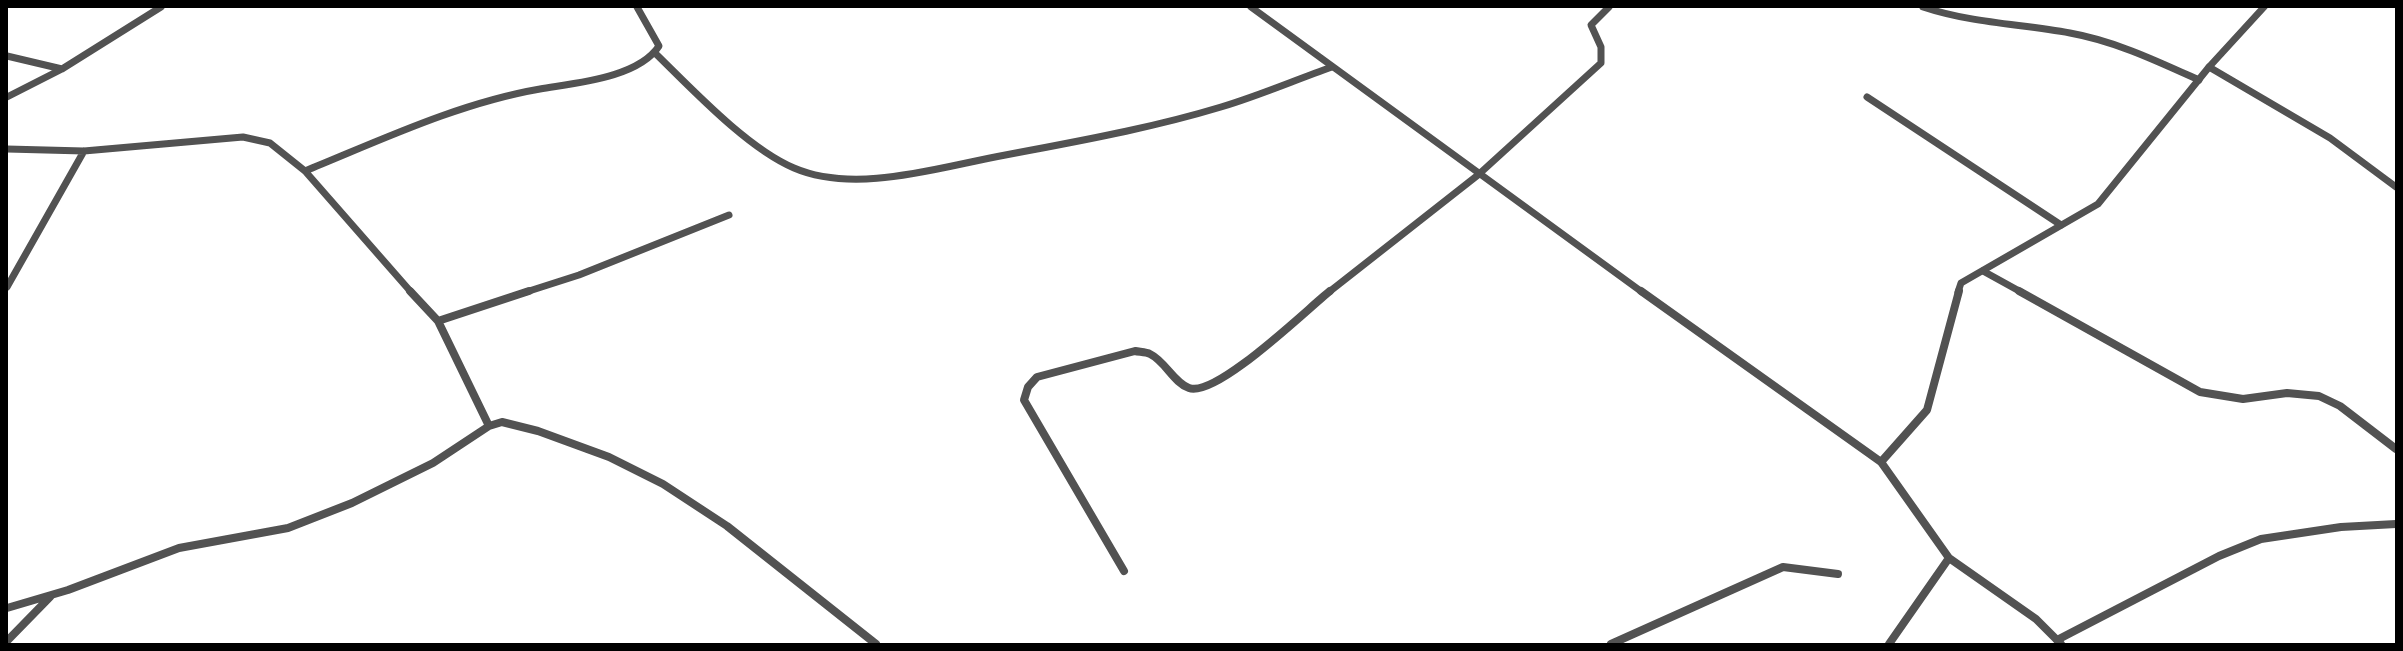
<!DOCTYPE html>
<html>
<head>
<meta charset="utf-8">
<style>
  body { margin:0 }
  #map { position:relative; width:2403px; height:651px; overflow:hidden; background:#fff; font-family:"Open Sans",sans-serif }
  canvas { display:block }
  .frame { position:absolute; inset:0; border:8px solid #000; pointer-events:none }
</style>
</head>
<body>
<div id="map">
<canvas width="2403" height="651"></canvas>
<div class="frame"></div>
</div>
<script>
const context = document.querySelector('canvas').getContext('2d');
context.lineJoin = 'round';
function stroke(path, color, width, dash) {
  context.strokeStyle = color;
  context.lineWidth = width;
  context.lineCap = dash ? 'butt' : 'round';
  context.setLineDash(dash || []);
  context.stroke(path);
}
const minorFar1 = new Path2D(`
  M1923 7C1971 23 2021 24 2070 33 2115 41 2157 61 2199 80
  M655 53C692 89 747 148 794 168 852 193 930 170 990 158 1067 143 1145 130 1221 107 1258 96 1295 80 1332 67
  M2209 67 2330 138 2396 187
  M1867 97 2061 225
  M7 149 84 151 243 137 270 143 305 171 411 292
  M305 171C381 140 459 103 540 89 575 83 638 78 659 46L637 7
  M1983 271 2021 292
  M7 287 84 151
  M526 292 579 275 729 215
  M1329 292 1478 175 1601 63V47L1591 25 1609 7`);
const minor = new Path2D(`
  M410 291 438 321 489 426
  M2019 291 2200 392 2243 399 2287 393 2319 396 2340 406 2396 449
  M438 321 529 291
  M1124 571 1024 400 1028 387 1037 377 1135 351C1139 352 1146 352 1150 354 1165 361 1174 383 1189 388 1216 398 1306 310 1330 291
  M7 608 68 590 179 548 288 528 352 503 433 463 489 426 502 422 538 431 609 457 663 484 727 526 876 644
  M2057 640 2219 556 2261 539 2341 527 2396 524
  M7 641 50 597
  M1611 644 1783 567 1838 574`);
const tertiaryFar1 = new Path2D(`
  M1251 7 1642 292
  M7 56 62 69
  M7 97 62 69 161 7
  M1958 292 1961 283 2098 204 2209 67 2264 7`);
const tertiary = new Path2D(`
  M1641 291 1881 462 1949 558 2036 619 2061 644
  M1881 462 1927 410 1959 291
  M1889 644 1949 558`);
stroke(minorFar1, '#525252', 7);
stroke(minor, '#525252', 8);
stroke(tertiaryFar1, '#525252', 7);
stroke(tertiary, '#525252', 8);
</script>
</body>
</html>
